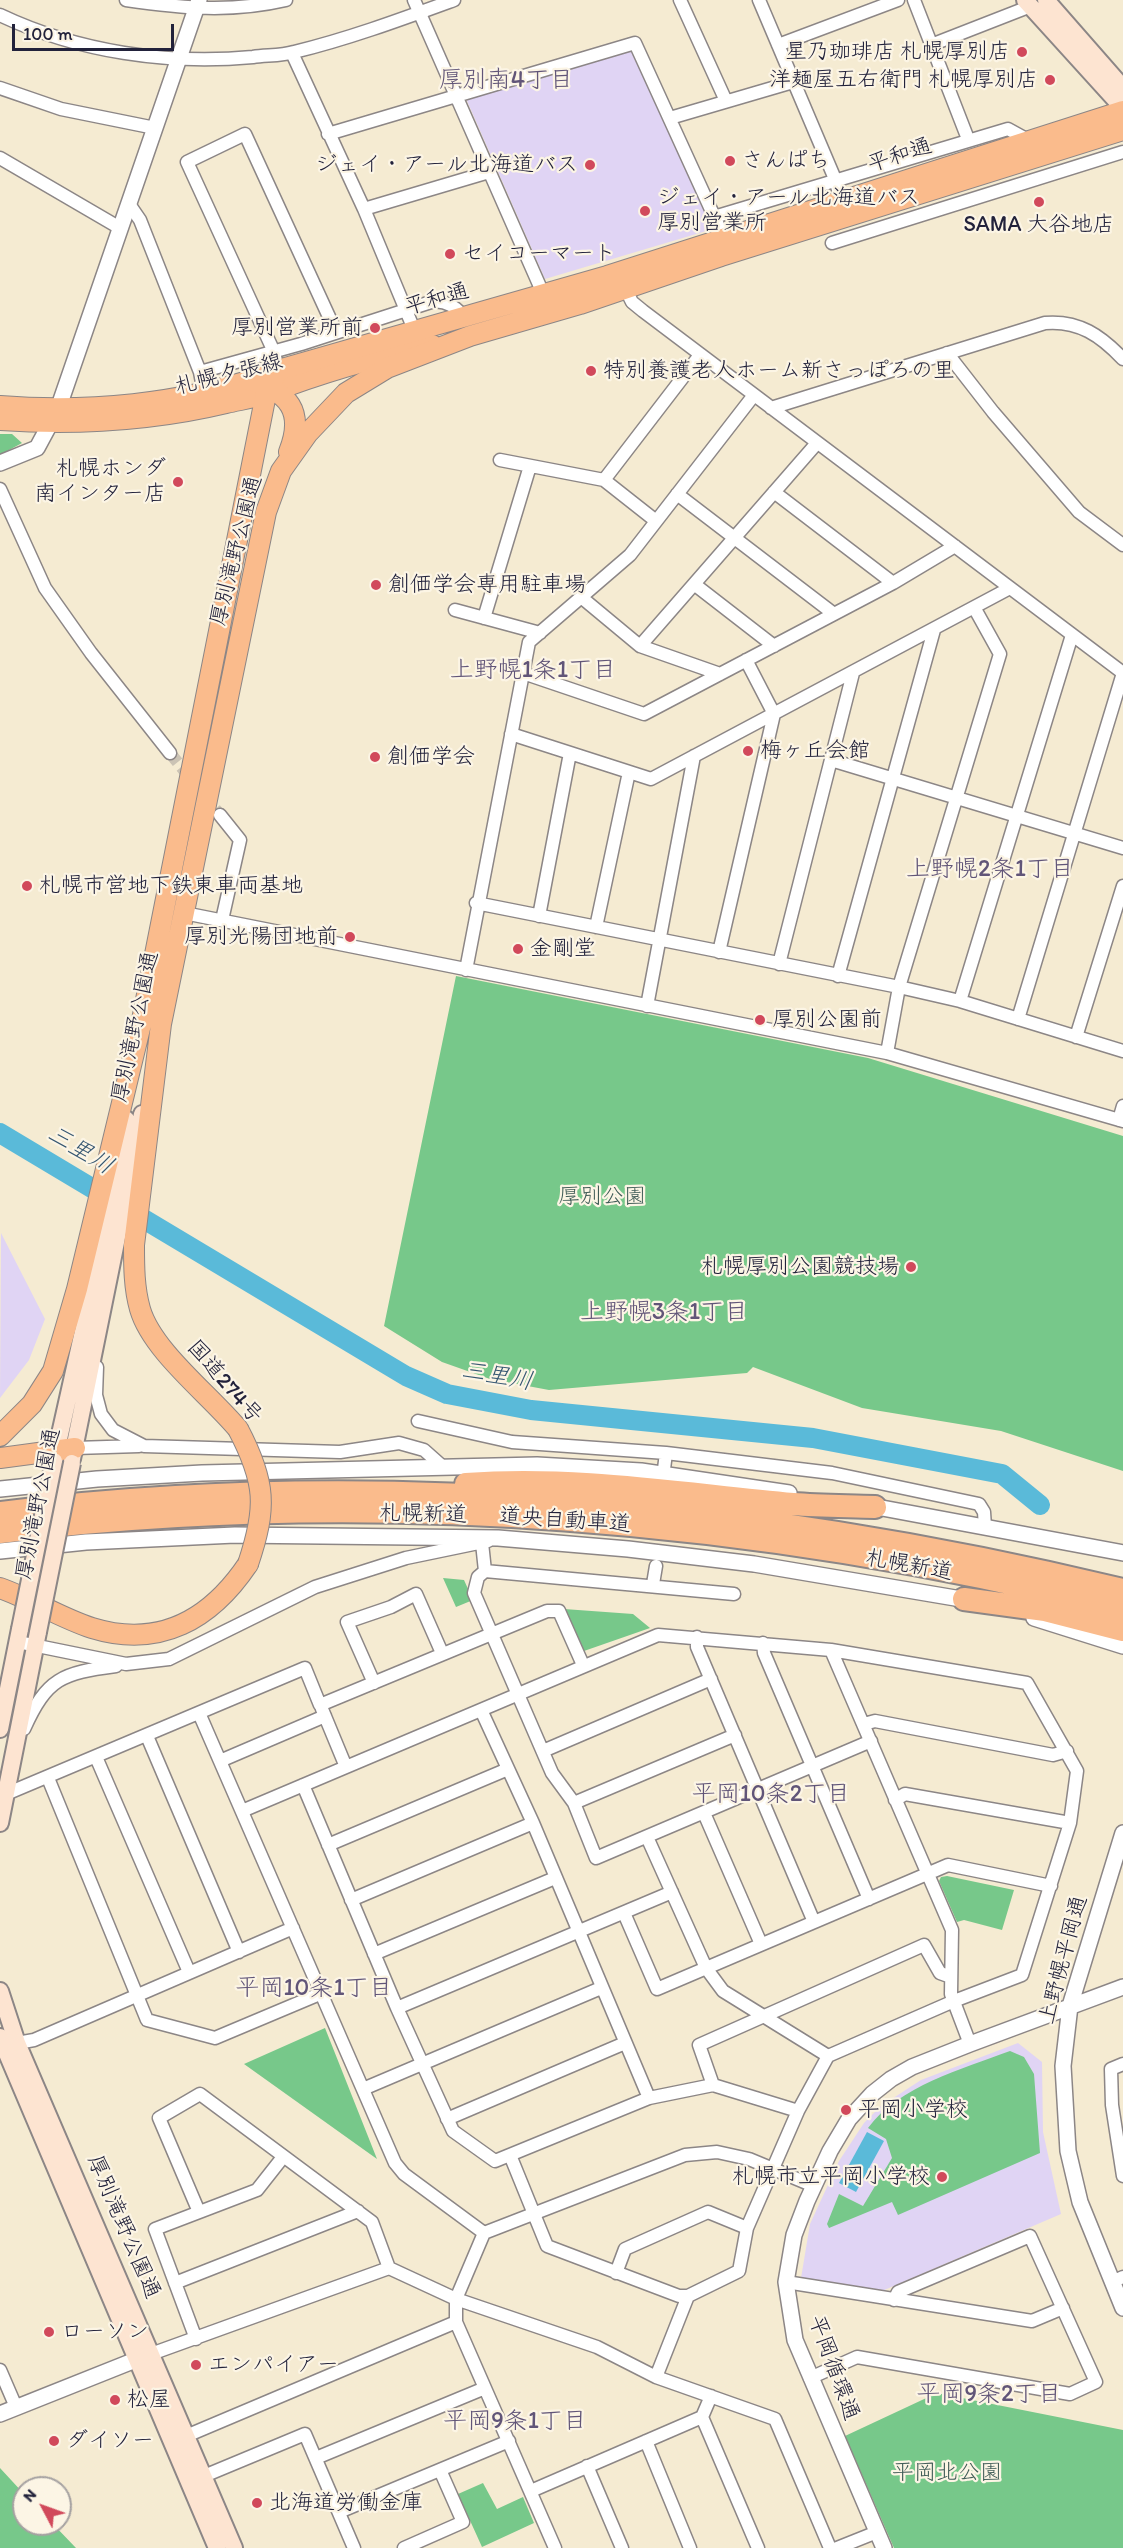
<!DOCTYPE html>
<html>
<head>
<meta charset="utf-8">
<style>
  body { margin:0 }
  #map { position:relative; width:1123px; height:2548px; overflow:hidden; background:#f5ebd2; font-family:Itim,sans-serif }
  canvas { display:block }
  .north { position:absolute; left:12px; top:2476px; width:60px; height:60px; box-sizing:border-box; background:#fcf5e5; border:2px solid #a5a1a1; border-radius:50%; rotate:311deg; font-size:16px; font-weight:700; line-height:24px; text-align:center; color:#22223b }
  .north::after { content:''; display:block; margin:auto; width:21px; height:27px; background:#d1495b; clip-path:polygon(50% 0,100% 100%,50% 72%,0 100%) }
  .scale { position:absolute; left:12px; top:24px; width:162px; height:27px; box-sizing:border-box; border:3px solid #22223b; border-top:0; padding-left:8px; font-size:18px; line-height:21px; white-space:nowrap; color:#22223b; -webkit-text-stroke:4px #fcf5e5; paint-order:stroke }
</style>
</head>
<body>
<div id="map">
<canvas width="1123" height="2548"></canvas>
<div class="north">N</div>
<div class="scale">100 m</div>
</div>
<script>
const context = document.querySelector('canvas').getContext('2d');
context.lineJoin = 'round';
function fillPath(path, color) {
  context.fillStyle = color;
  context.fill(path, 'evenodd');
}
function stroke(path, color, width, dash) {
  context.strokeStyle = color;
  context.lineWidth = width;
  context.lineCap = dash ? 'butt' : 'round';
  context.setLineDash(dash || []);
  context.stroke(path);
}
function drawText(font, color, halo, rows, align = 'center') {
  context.font = font + ' Itim,"Klee One",sans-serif';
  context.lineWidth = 4.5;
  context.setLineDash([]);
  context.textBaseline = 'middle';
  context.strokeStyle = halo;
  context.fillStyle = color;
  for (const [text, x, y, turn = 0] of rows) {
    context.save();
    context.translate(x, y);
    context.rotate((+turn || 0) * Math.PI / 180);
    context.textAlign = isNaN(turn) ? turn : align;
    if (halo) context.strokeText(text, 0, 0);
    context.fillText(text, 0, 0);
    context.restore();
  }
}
const built = new Path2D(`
  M627 49 633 52 713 229 545 279 467 101 469 97Z
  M1 1233 45 1319 29 1360 0 1398Z
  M1018 2043 1042 2062 1043 2132 1061 2214 882 2291 801 2278 810 2224 839 2161 864 2123 881 2106 921 2080Z`);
const green = new Path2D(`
  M0 434H12L22 443 0 455Z
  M456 976 868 1058 1123 1136V1471L1001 1431 862 1408 753 1367 747 1373 549 1390 490 1379 442 1362 384 1326Z
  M443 1578 464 1580 473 1600 456 1607Z
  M564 1609 633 1614 650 1628 584 1651Z
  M947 1876 1014 1890 1002 1930 964 1920 957 1922 939 1881 941 1877Z
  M325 2028 377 2159 244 2064Z
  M1010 2051 1024 2057 1034 2074 1040 2153 898 2215 892 2202 829 2228 827 2224 839 2194 863 2206 892 2158 886 2139 868 2128C899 2086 962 2069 1010 2051Z
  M937 2393 1123 2430V2548H894L845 2436Z
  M0 2468 24 2494V2524H53L76 2548H0Z
  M483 2483 497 2509 523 2497 534 2523 482 2547 458 2494Z`);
const water = new Path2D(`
  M867 2132 884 2141 856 2192 839 2183Z`);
const river = new Path2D(`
  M0 1133 406 1376 447 1394 531 1410 813 1438 1002 1474 1040 1505`);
const minorTunnel = new Path2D(`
  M170 753 220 815`);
const minor = new Path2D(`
  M126 0C182 8 230 13 286 0
  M414 0 545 298
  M680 0 726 101
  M759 0 835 179 843 207
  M914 0 968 139
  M0 15C78 52 168 65 253 57 266 55 281 56 294 52 348 39 402 19 454 0
  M778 45 898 0
  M931 45 1031 6
  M292 53 364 209 415 332
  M0 88 61 109 155 128
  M670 118 793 82
  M328 134 635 43 724 238
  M0 158 120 228
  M129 204 140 220 200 372 204 393
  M364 209 489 172
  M714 217 1008 129 1028 140
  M832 243 1123 152
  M623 284 632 302 643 311 1123 673 1018 1019
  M947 353 993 412 1079 512 1123 545
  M278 370 274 352 187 162 245 134 336 332
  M200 372 301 344 431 302C445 299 459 308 465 320
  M771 408 1045 323C1079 320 1101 336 1123 359
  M500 460 604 480 656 521
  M604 480 700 355
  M0 489 45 588 91 653 170 753
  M774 492 893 583
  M677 494 834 614
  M694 584 774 646
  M581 597 640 646 720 674
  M455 610 540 633
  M484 618 530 466
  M640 646 817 443
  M523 673 644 714 893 583 955 546
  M511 734 651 779 1010 588
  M831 760 1123 848
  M220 815 240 840 222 920
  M476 903 899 987 960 1001 1123 1051
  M184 913 887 1053 1123 1121
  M539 916 570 753
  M596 927 629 772
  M719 952 774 714 746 660
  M779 964 853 673
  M466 970 529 642 630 555 754 395
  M838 976 934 630
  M960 1001 1072 635
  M647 1006 694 756
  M1076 1037 1123 886
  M887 1053 899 987 1000 654 975 609
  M1119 1120 1123 1106
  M97 1367 96 1395 101 1414 113 1430 144 1446 340 1452 399 1443 424 1450 442 1466
  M418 1421 512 1442 666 1453
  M75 1448 139 1446
  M664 1469 666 1453 832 1473 979 1504 984 1512 985 1527
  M482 1543 485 1571 478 1577 474 1593 552 1773 574 1803 596 1858 871 1741
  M485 1571 734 1594
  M653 1584 656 1566
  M697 1637V1647L814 1922
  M18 1642 126 1664 169 1659 315 1587 406 1558 488 1541
  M763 1643 764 1653 869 1899
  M374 1683 347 1622 391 1607 416 1594 442 1653
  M322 1709 346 1767
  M481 1710 533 1823 649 2098
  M199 1713 395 2163 404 2174 484 2233 685 2155 717 2152 749 2159 814 2186
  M864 1724 875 1721 1053 1755 1067 1751
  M24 1729C47 1678 62 1673 116 1666
  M147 1736 239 1952
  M543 1751 711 1679
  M96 1757 189 1972
  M220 1761 325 1716
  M48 1778 147 2020 215 2038 322 1993
  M303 1785 397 2008 453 2131 495 2161 649 2098 713 2085 798 2111
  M6 1794 305 1668 320 1705 547 1611H559L583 1665
  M895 1800 905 1794 1070 1823
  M574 1803 735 1735
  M242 1811 658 1635 831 1650 952 1930 951 1994 970 2044
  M704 1813 761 1944
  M647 1837 706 1968 723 1991 828 2056
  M328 1845 508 1769
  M351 1900 533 1823
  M624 1913 657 1989 948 1865 1051 1886
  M374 1954 555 1878
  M397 2008 672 1892
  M17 2043 34 2040 293 1928
  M1123 2064 1111 2069 1112 2105 1123 2176
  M713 2085 699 2045 924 1945 940 1973 951 1977
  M363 2089 601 1988
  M447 2119 625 2043
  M510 2155 547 2246 679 2296H688L739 2271 747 2228 798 2111 828 2056 954 2001 1022 1975 1070 1823 1077 1771 1027 1683 831 1650
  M199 2212 159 2118 200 2094 372 2222 389 2268
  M484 2233 456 2299V2322L555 2548
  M616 2273 625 2249 708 2212 747 2228
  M786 2282 1032 2321 1063 2308
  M1112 2282 1123 2277
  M175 2283 358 2211
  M196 2339 155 2229 257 2190 283 2157
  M151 2354 389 2268 456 2299 597 2347 656 2377 775 2419 830 2548
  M0 2370 16 2407
  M656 2377 688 2296
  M810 2378 857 2357 1070 2394 1096 2382 1030 2236 898 2292 894 2300
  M702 2417 758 2548
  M179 2439 456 2322
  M646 2441 690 2548
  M316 2458 485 2388
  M587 2466 622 2548
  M204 2476 305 2434 354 2548
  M531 2491 702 2417 711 2396
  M339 2512 509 2441
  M404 2548 463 2522 440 2470
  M837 2548 877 2532`);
const tertiary = new Path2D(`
  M0 463 37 448 58 409 199 0
  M0 1489 97 1479 202 1473 537 1465 641 1471 789 1493
  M866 1505 1123 1553
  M0 1551 86 1542 235 1535 498 1538 628 1549 754 1564 973 1601
  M1034 1618 1123 1646
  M1123 1833 1070 2006 1063 2066 1068 2151 1080 2202 1123 2308
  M0 2414 148 2355
  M884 2548 795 2340 786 2282 794 2235 807 2201 830 2151 849 2119 872 2094 891 2079 912 2067 970 2044 1123 1987`);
const secondary = new Path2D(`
  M1025 0 1123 108
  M1046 0 1123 88
  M72 1459 142 1114
  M54 1461 105 1233 126 1119
  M0 1729 20 1629
  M0 1823 38 1632
  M0 1991 17 2043 234 2548
  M0 2037 217 2548`);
const primary = new Path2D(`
  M0 406C88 413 180 404 264 376
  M0 420C77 425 151 421 226 403 239 400 253 398 266 394 320 373 375 357 432 345`);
const trunk = new Path2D(`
  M249 380C289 392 305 411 289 452
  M238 1429C210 1395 152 1351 140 1309 134 1288 134 1266 134 1245L161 1024 266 512 281 471 308 433 346 393 387 368 470 336 580 304 721 256 1123 130
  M0 1436 32 1404 53 1371 77 1289 142 1020 266 394 278 370 607 276 1123 111
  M0 1458 75 1448
  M0 1588C31 1599 61 1618 92 1628 160 1649 211 1619 248 1564`);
const motorway = new Path2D(`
  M466 1484C578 1476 682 1494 793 1504 820 1506 848 1506 875 1507
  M0 1513C374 1466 758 1502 1123 1590
  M0 1532C372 1486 760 1519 1123 1609
  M964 1599 1045 1610 1123 1630`);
const secondaryBridge = new Path2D(`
  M20 1629 54 1461
  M38 1632 72 1463`);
const trunkBridge = new Path2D(`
  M238 1429C266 1482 267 1508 248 1564`);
const markers = [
  [1022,52,6,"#d1495b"],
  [1050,80,6,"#d1495b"],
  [730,161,6,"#d1495b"],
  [590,165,6,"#d1495b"],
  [1039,202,6,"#d1495b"],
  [645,211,6,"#d1495b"],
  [450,254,6,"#d1495b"],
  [375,328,6,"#d1495b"],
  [591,371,6,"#d1495b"],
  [178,482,6,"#d1495b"],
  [376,585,6,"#d1495b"],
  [748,751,6,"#d1495b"],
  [375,757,6,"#d1495b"],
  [27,886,6,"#d1495b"],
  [350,937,6,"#d1495b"],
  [518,949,6,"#d1495b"],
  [760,1020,6,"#d1495b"],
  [911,1267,6,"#d1495b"],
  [846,2110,6,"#d1495b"],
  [942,2177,6,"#d1495b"],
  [49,2332,6,"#d1495b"],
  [196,2365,6,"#d1495b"],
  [115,2400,6,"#d1495b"],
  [54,2441,6,"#d1495b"],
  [257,2503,6,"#d1495b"]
];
const poiNames = [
  ["星乃珈琲店 札幌厚別店",1010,52,"right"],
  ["洋麺屋五右衛門 札幌厚別店",1038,80,"right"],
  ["さんぱち",742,161],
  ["ジェイ・アール北海道バス",578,165,"right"],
  ["ジェイ・アール北海道バス",657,198],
  ["厚別営業所",657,223],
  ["SAMA 大谷地店",1039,225,"center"],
  ["セイコーマート",462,254],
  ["厚別営業所前",363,328,"right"],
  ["特別養護老人ホーム新さっぽろの里",603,371],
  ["札幌ホンダ",166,469,"right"],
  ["南インター店",166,494,"right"],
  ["創価学会専用駐車場",388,585],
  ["梅ヶ丘会館",760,751],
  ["創価学会",387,757],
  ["札幌市営地下鉄東車両基地",39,886],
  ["厚別光陽団地前",338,937,"right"],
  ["金剛堂",530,949],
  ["厚別公園前",772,1020],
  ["札幌厚別公園競技場",899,1267,"right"],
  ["平岡小学校",858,2110],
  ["札幌市立平岡小学校",930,2177,"right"],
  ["ローソン",61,2332],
  ["エンパイアー",208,2365],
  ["松屋",127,2400],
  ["ダイソー",66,2441],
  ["北海道労働金庫",269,2503]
];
const streetNames = [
  ["平和通",900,156,-18],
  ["平和通",437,300,-16],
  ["札幌夕張線",229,375,-14],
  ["厚別滝野公園通",237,551,-76],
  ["厚別滝野公園通",136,1027,-78],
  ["国道274号",224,1382,49],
  ["厚別滝野公園通",39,1504,-79],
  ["札幌新道",423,1515,1],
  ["道央自動車道",565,1521,4],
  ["札幌新道",909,1566,10],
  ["上野幌平岡通",1064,1960,-75],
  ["厚別滝野公園通",123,2227,67],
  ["平岡循環通",833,2368,70]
];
const parkNames = [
  ["厚別公園",602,1197],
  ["平岡北公園",947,2473]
];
const neighbourhoodNames = [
  ["厚別南4丁目",506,81],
  ["上野幌1条1丁目",533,671],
  ["上野幌2条1丁目",990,870],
  ["上野幌3条1丁目",664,1313],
  ["平岡10条2丁目",771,1795],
  ["平岡10条1丁目",314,1989],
  ["平岡9条2丁目",989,2395],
  ["平岡9条1丁目",515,2422]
];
const waterNames = [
  ["三里川",80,1151,31],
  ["三里川",497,1377,10]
];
fillPath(built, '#e0d4f4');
fillPath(green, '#77c88a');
fillPath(water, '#5abad9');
stroke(river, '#5abad9', 20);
stroke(minorTunnel, '#cbc3b4', 12, [12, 6]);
stroke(minor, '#8c8686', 15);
stroke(tertiary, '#8c8686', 18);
stroke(secondary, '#8c8686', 20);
stroke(primary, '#8c8686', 22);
stroke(trunk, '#8c8686', 22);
stroke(motorway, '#8c8686', 26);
stroke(minor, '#fff', 12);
stroke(tertiary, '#fff', 15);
stroke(secondary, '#fde4d1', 16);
stroke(primary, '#fabb8c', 20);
stroke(trunk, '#fabb8c', 20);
stroke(motorway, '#fabb8c', 22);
stroke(secondaryBridge, '#8c8686', 20, []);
stroke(trunkBridge, '#8c8686', 22, []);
stroke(secondaryBridge, '#fde4d1', 16);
stroke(trunkBridge, '#fabb8c', 20);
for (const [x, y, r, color] of markers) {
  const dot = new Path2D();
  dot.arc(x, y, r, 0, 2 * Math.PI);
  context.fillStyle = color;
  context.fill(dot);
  stroke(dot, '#fcf5e5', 2);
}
drawText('22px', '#22223b', '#fcf5e5', poiNames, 'left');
drawText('22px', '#22223b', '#fcf5e5', streetNames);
drawText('22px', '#405c57', '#fcf5e5', parkNames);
drawText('24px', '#615578', '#fcf5e5', neighbourhoodNames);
drawText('italic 24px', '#365772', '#fcf5e5', waterNames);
</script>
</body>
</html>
